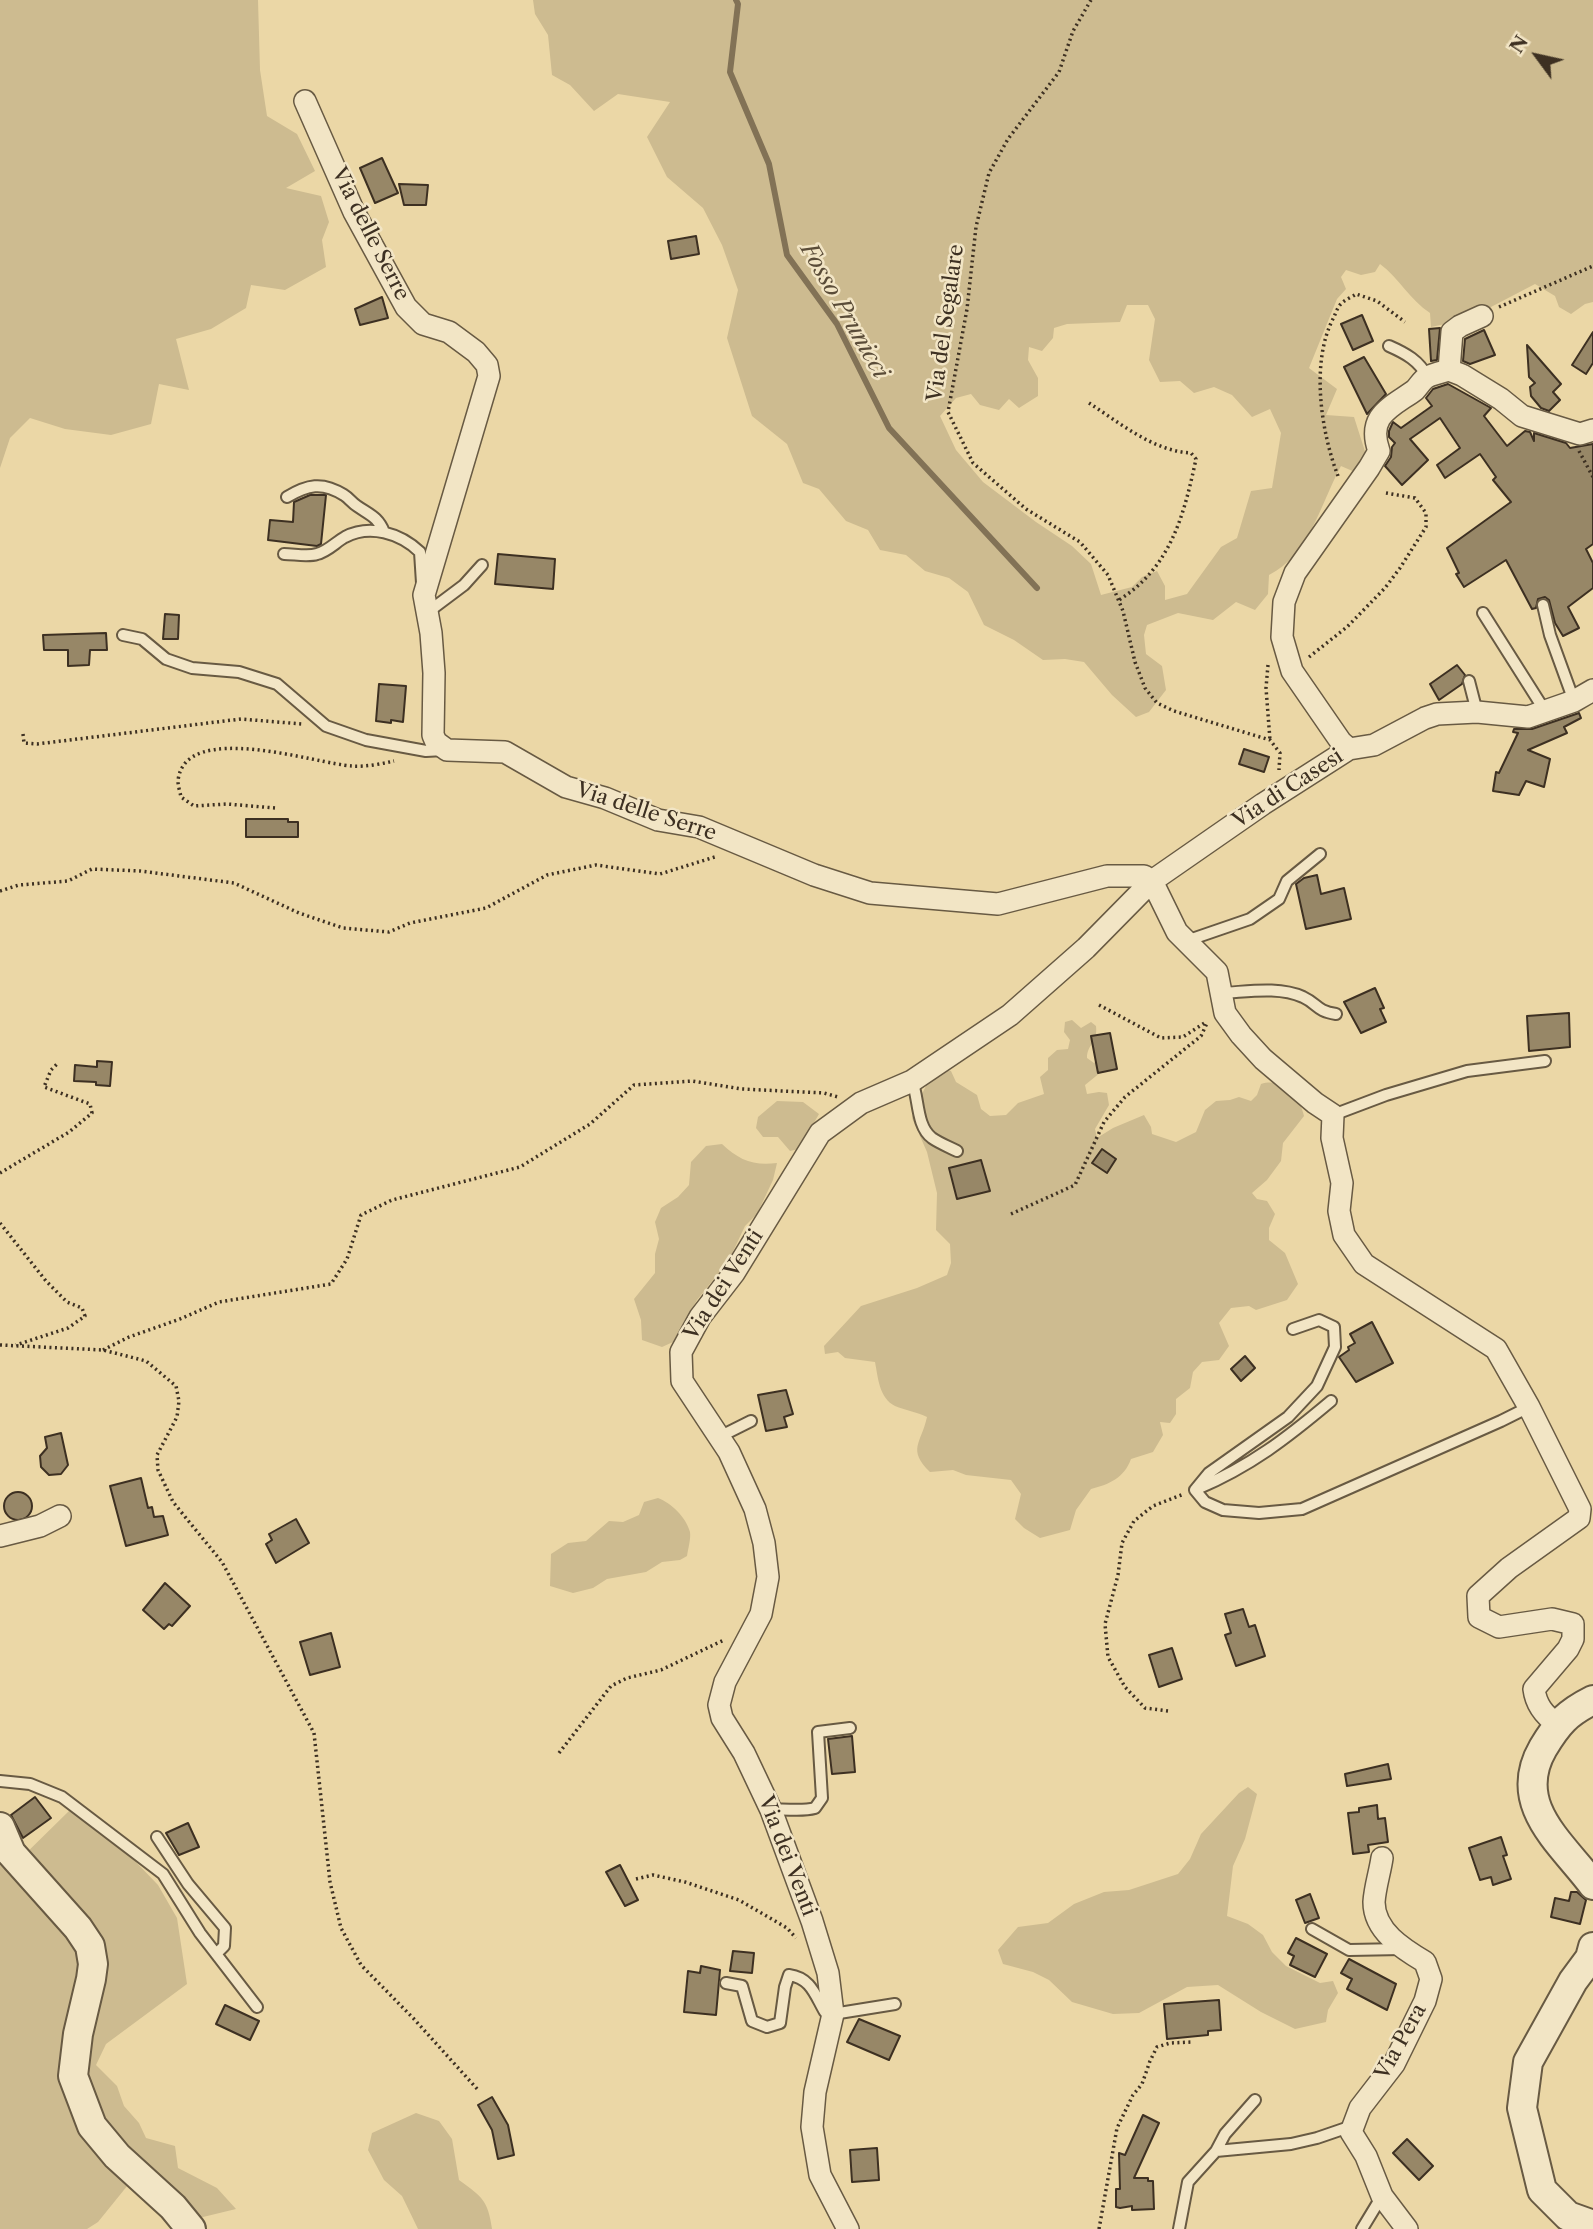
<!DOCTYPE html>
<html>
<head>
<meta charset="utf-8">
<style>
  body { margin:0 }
  #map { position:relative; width:1593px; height:2229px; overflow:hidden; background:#ebd7a6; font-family:"Libre Caslon Text",serif }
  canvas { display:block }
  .north { position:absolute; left:1502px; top:21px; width:70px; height:70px; -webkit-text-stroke:5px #f2e5c5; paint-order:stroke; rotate:303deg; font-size:19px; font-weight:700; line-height:28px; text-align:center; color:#3d3022 }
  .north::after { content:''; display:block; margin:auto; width:24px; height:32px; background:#3d3022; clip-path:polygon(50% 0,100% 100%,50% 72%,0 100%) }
</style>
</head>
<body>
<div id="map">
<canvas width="1593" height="2229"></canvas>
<div class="north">N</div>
</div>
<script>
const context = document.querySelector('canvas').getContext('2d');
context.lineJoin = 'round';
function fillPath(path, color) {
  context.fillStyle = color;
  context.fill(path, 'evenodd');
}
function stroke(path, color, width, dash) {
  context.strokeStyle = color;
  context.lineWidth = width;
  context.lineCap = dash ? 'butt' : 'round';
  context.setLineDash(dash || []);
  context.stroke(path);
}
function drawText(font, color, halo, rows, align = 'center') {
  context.font = font + ' "Libre Caslon Text",serif';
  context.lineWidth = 5;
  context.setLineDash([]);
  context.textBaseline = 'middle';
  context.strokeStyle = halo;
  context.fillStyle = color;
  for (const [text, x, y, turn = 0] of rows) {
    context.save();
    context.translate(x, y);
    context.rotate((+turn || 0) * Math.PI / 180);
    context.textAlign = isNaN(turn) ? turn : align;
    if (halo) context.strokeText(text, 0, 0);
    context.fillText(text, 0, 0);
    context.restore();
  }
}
const green = new Path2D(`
  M0 0H258L260 70 267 116 297 134 315 171 286 188 321 196 329 222 322 240 326 267 285 290 251 285 246 308 211 329 176 339 189 390 159 384 151 424 111 435 65 429 30 418 10 438 0 468Z
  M533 0H1593V302L1585 304 1571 314 1559 307 1555 296 1535 284 1468 319 1431 327 1430 313C1410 300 1399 278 1380 264L1375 272 1361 275 1346 270 1341 277 1346 289 1337 299 1309 368 1337 389 1326 415 1354 417 1369 464 1357 473 1341 466C1320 505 1310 554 1269 575L1268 594 1255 610 1236 602 1213 620 1178 613 1147 625 1144 635 1146 654 1162 666 1166 690 1149 712 1136 717 1112 695 1084 662 1065 659 1043 660 1014 640 984 625 968 592 949 578 925 571 906 555 880 550 868 530 846 521 819 489 803 483 787 444 752 416 727 338 738 290 722 245 703 208 667 177 647 137 670 102 618 94 594 111 570 85 552 75 548 35 535 14ZM1127 305H1148L1155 319 1149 360 1160 382 1180 381 1194 393 1214 387 1232 395 1252 417 1270 409 1281 433 1272 488 1251 491 1237 538 1221 547 1187 594 1165 600V586L1157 571 1142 577 1132 587 1101 595 1091 564 1072 546 1036 522 983 482 956 450 940 416 956 398 971 394 980 405 999 410 1009 399 1019 408 1038 396V378L1028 360 1029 347 1042 351 1053 338 1054 328 1067 324 1120 322Z
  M1072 1020 1081 1028 1091 1022 1096 1026C1098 1043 1087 1044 1087 1058L1094 1063 1099 1056 1106 1068 1085 1085 1087 1094 1099 1092 1107 1093 1109 1105 1095 1129 1097 1138 1113 1128 1144 1115 1151 1127 1152 1134 1176 1142 1196 1132 1205 1110 1216 1101 1230 1100 1239 1097 1251 1101 1257 1095 1261 1084C1283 1077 1300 1096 1304 1116L1283 1143 1281 1161 1267 1180 1252 1193 1257 1199 1267 1201 1275 1214 1269 1228V1240L1285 1253 1298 1284 1287 1300 1256 1310 1249 1306 1231 1308 1219 1323 1229 1346 1219 1360 1202 1362 1193 1372 1190 1388 1176 1399V1414L1170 1423 1160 1422 1163 1435 1153 1452 1131 1459C1124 1478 1110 1484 1091 1489L1076 1510 1070 1530 1040 1538 1024 1528 1015 1519 1021 1494 1011 1480 966 1475 953 1470 930 1472C907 1449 921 1444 927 1417 917 1412 905 1410 895 1406 879 1398 878 1377 875 1362L845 1358 838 1352 825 1354 824 1346 861 1306 917 1288 947 1275 951 1263 950 1244 936 1230 937 1193 927 1152 912 1118 915 1108 929 1080 940 1068 951 1071 956 1082 977 1095 981 1109 990 1116 1006 1115 1018 1103 1044 1094 1040 1077 1048 1070V1058L1057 1050 1068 1049 1070 1040 1064 1032 1065 1022Z
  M777 1101 803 1102 819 1114 799 1149 790 1151 778 1137H763L756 1128 758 1117Z
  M722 1144C739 1160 753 1166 777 1163L773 1180 757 1214 745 1226 729 1260 697 1300 673 1342 662 1347 642 1340 641 1320 634 1299 655 1273V1254L659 1239 655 1222 661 1208 678 1197 689 1185 691 1162 706 1146Z
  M658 1498C671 1503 686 1517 690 1532 691 1539 688 1549 687 1556L680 1560 662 1562 646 1572 607 1579 593 1588 573 1593 550 1586 551 1554 568 1543 586 1541 609 1521 623 1522 639 1515 644 1502Z
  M1248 1787 1257 1794 1245 1839 1233 1866 1227 1916 1248 1924 1263 1935 1272 1952 1286 1966 1320 1983 1333 1981 1338 1993 1328 2010 1326 2022 1295 2029 1261 2012 1218 1985 1187 1987 1139 2013 1113 2014 1072 2002 1049 1980 1033 1972 1003 1964 998 1950 1018 1927 1048 1923 1074 1904 1104 1892 1129 1890 1178 1874 1190 1859 1201 1834 1239 1793Z
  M70 1810 134 1860 158 1885 177 1918 187 1984 106 2044 96 2065 117 2086 124 2106 139 2123 146 2138 175 2146 178 2168 217 2188 236 2209 170 2225 132 2180 98 2222 87 2229H0V1852L14 1865Z
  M416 2113 439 2121 452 2139 459 2180C482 2197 488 2200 492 2229H418L402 2196 384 2180 368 2150 372 2133Z`);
const stream = new Path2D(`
  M736 0 738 4 730 72 769 164 787 255 837 324 889 428 1037 588`);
const building = new Path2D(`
  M382 158 398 193 375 203 360 168Z
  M399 184 428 185 426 205H404Z
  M696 236 699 254 671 259 668 241Z
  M382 297 388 318 360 325 355 309Z
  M1362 315 1373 341 1353 350 1341 324Z
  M1440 328 1437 360 1431 361 1429 329Z
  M1484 330 1495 355 1470 364 1463 361 1465 339Z
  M1593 332V363L1586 374 1572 365Z
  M1527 345 1561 384 1553 392 1560 400 1549 411 1541 408 1531 396 1530 387 1535 383 1529 377Z
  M1364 357 1386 394 1367 414 1344 367Z
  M1448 384 1491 408 1484 416 1507 446 1525 431 1530 432 1534 441V433L1566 443 1570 448 1593 444V544L1586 549 1593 563V588L1568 607 1579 628 1563 636 1555 623 1549 600 1545 597 1538 599 1536 608 1532 609 1506 560 1464 587 1456 574 1459 573 1447 548 1511 502 1493 480 1496 477 1480 454 1445 478 1437 465 1460 448 1440 418 1410 439 1428 460 1402 485 1385 466 1391 457 1392 447 1395 443 1389 437V431L1393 422 1401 428 1432 406 1426 398 1433 389Z
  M310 495H326L321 544 317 546 268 540 270 520 293 522 294 502Z
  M498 554 555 559 553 589 495 584Z
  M165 614 179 615 178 639H163Z
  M106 633 107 650H90L89 665 68 666V650H44L43 635Z
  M1457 665 1465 675 1462 684 1439 700 1430 684Z
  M379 684 406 686 403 722 391 720V723L376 721Z
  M1579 713 1581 718 1564 727 1567 733 1528 750 1550 759 1544 787 1526 781 1519 795 1493 791 1496 772 1499 773 1518 733 1513 732 1514 729H1532Z
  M1244 749 1269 757 1264 772 1239 764Z
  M246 819H288V822H298V837H246Z
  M1317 875 1321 894 1344 888 1351 919 1306 929 1296 884 1304 878Z
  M1375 988 1384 1008 1380 1009 1386 1022 1361 1033 1344 1002Z
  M1569 1013 1570 1047 1529 1051 1527 1016Z
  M1110 1033 1117 1069 1098 1073 1091 1036Z
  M97 1061 112 1062 110 1086 96 1085V1082L74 1081 75 1065 97 1067Z
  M1102 1149 1116 1159 1107 1173 1092 1163Z
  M981 1160 990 1191 957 1199 949 1168Z
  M1372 1322 1393 1363 1356 1382 1339 1357 1349 1350 1348 1347 1355 1343 1350 1334Z
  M1245 1356 1255 1368 1241 1381 1231 1369Z
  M786 1390 793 1414 784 1417 787 1427 766 1431 758 1395Z
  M61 1433 68 1465 61 1474 49 1475 41 1467 40 1456 47 1448 45 1437Z
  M141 1478 148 1508 152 1507 154 1517 163 1516 168 1535 126 1546 110 1486Z
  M4 1506a14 14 0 1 1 28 0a14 14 0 1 1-28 0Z
  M296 1519 309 1543 276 1563 266 1544 272 1540 269 1534Z
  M165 1583 190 1606 172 1626 169 1624 164 1629 143 1610Z
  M1243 1609 1249 1627 1255 1625 1265 1656 1236 1666 1225 1635 1231 1633 1225 1614Z
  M331 1633 340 1667 310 1675 300 1642Z
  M1172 1648 1182 1679 1159 1687 1149 1655Z
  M852 1736 855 1772 832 1774 828 1739Z
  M1388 1764 1391 1779 1347 1786 1345 1774Z
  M35 1797 51 1818 23 1838 11 1815Z
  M1377 1805 1378 1819 1385 1818 1388 1842 1368 1845 1369 1852 1353 1854 1348 1813 1359 1812V1808Z
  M188 1823 199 1847 179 1855 166 1833Z
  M1501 1837 1507 1855 1503 1856 1511 1879 1493 1885 1491 1877 1480 1880 1469 1848Z
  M620 1865 638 1900 625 1906 606 1872Z
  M1571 1892H1577L1586 1900 1580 1924 1551 1917 1555 1898 1569 1901Z
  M1310 1894 1319 1918 1305 1923 1296 1900Z
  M1296 1938 1327 1954 1315 1977 1290 1965 1294 1956 1288 1953Z
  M733 1951 754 1953 752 1973 730 1971Z
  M1349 1959 1396 1984 1387 2010 1347 1989 1352 1979 1341 1973Z
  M701 1966 720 1970 716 2015 684 2012 688 1971 700 1973Z
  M1219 2000 1221 2030 1208 2031V2035L1167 2039 1164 2004Z
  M225 2005 259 2021 250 2040 216 2024Z
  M859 2019 900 2036 889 2060 847 2042Z
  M492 2097 508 2125 514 2155 498 2159 492 2130 478 2105Z
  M1143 2115 1159 2123 1134 2178H1148V2181H1153L1154 2209 1132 2210V2206L1120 2208 1116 2207V2189H1120L1119 2153 1125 2155Z
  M1407 2139 1433 2166 1419 2180 1393 2153Z
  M877 2148 879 2180 852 2182 850 2150Z`);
const path = new Path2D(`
  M1091 0 1073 31 1059 72 1008 139 989 173 976 227 967 309 948 412 973 463 1026 509 1080 542 1108 575 1123 611 1135 662 1145 688 1157 703 1174 711 1270 740 1280 753 1279 770
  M1499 307 1593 266
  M1089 403C1120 423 1153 451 1191 453L1196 459C1184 515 1171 567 1119 600
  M1579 451 1593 477
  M1338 476C1321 432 1310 361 1334 317 1336 312 1338 306 1342 303 1346 299 1352 297 1356 294L1377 301 1405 322
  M1309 657 1347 627 1385 588 1400 568 1426 527V513L1415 498 1386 493
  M1268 665 1266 688 1270 740
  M23 734 24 743 37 744 241 719 302 724
  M275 808 227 804 194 806 181 797C180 792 178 786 178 781 184 719 317 764 352 766 365 767 381 764 394 761
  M0 891 19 885 68 881 92 869 140 871 234 883 299 913 343 928 389 932 410 923 486 908 547 875 596 865 660 874 718 856
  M1099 1005 1161 1038 1183 1037 1206 1022
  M0 1173 69 1132 92 1113 90 1104 44 1087 51 1070 58 1063
  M1011 1214 1075 1185 1104 1122 1125 1097 1201 1036 1207 1023
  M0 1223 46 1281 67 1302 82 1308 85 1316 68 1328 16 1345
  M0 1345 103 1350 146 1361 176 1386 179 1401 177 1417 157 1455 158 1470 173 1502 222 1562 314 1733 330 1882 341 1928 361 1965 414 2019 479 2091
  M103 1350 129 1337 180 1319 219 1302 331 1284 347 1259 361 1215 392 1200 520 1167 590 1124 634 1085 692 1081 742 1089 824 1093 838 1097
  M1168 1711 1145 1708 1125 1687 1108 1657 1105 1624 1118 1575 1122 1543 1134 1521 1153 1506 1184 1494
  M559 1753 611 1686 627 1678 661 1670 724 1640
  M636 1879 653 1875 685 1882 739 1900 787 1928 796 1938
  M1099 2229 1117 2128 1133 2095 1142 2084 1150 2061 1157 2047 1170 2043 1192 2042`);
const service = new Path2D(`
  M1389 346C1405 353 1420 361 1427 377
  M287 497C307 485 322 481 344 495 349 498 352 503 357 506 370 515 378 517 384 532
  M284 554C294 554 308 557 317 554 327 552 336 542 345 537 370 524 400 533 420 552L422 583
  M1543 605 1550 635 1574 701
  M428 612 464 585 482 565
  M1483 613 1545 711
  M123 635 142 639 166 659 192 668 239 672 277 684 326 726 366 740 426 751 444 750
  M1469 681 1477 712
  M1186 941 1250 919 1279 899 1287 881 1320 854
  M1221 993C1247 992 1278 986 1303 997 1318 1004 1316 1011 1336 1014
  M912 1081C919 1098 916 1126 932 1138 939 1143 949 1147 957 1151
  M1333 1115 1386 1095 1467 1071 1545 1061
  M719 1437 751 1421
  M1197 1489C1251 1466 1287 1438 1331 1401
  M1195 1490 1205 1502 1223 1510 1259 1513 1302 1509 1501 1421 1529 1407
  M1195 1490 1209 1473 1288 1417 1317 1386 1335 1347 1334 1327 1319 1320 1293 1329
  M0 1781 30 1784 62 1797 163 1874 200 1933 257 2007
  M771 1810C786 1808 800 1812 815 1808L822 1798 818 1732 850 1728
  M157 1837 188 1884 225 1928 224 1946 217 1953
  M1312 1929 1349 1950 1402 1949
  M726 1983 742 1986 752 2021 767 2027 780 2023 785 1987 789 1975C811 1978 815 1995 825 2012L833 2014 895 2004
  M1216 2151 1225 2134 1255 2100
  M1179 2229 1188 2182 1216 2151 1291 2144 1317 2138 1352 2126
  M1362 2229 1382 2196`);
const minor = new Path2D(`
  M305 101 354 212 406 307 423 324 449 332 476 352 487 365 489 376 424 595 431 633 434 673 433 735 436 742 447 750 505 752 566 787 605 798 658 820 699 827 814 875 870 893 998 904 1107 876H1144L1152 881
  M1449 370 1462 375 1501 399 1522 416 1580 434 1593 430
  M1449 370 1452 332 1460 326 1482 316
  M1349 749 1341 742 1292 671 1282 637 1284 602 1295 573 1369 468 1379 451C1366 415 1392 407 1415 390 1419 386 1422 380 1427 377 1433 374 1442 372 1449 370
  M1152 881 1177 932 1217 972 1225 1013 1241 1035 1263 1059 1315 1103 1333 1115 1332 1138 1342 1183 1339 1211 1344 1235 1364 1264 1496 1349 1529 1407 1580 1509 1579 1518 1509 1568 1478 1596 1479 1617 1499 1627 1552 1619 1573 1624V1639L1568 1649 1534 1689C1536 1705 1544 1715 1557 1724
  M0 1536 40 1526 60 1516
  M1382 1858C1380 1872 1375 1887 1374 1902 1374 1931 1403 1949 1425 1962L1431 1979 1425 2001 1394 2064 1360 2108 1351 2132 1366 2156 1382 2196 1407 2229
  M848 2229 820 2175 812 2127 815 2092 833 2014 828 1973 812 1921 771 1810 744 1753 722 1718 719 1705 725 1682 761 1614 768 1577 764 1543 755 1509 729 1452 682 1381 681 1352 700 1317 734 1273 820 1133 861 1103 912 1081 1010 1015 1086 948 1152 881 1263 804 1349 749 1374 745 1425 718 1437 714 1477 712 1528 717 1574 701 1593 690`);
const tertiary = new Path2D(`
  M1593 1700C1567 1713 1558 1723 1543 1748 1510 1805 1562 1843 1593 1885
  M0 1827 11 1853 78 1928 90 1946 93 1964 91 1979 78 2034 73 2076 92 2126 117 2156 173 2207 191 2229
  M1593 1947 1590 1958 1573 1981 1528 2062 1522 2108 1542 2190 1568 2216 1593 2225`);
const streetNames = [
  ["Via delle Serre",370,234,63],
  ["Via del Segalare",946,323,-82],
  ["Via di Casesi",1288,789,-33],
  ["Via delle Serre",646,812,18],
  ["Via dei Venti",724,1285,-57],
  ["Via dei Venti",787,1856,69],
  ["Via Pera",1401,2042,-61]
];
const waterNames = [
  ["Fosso Prunicci",844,311,60]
];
fillPath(green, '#cdbb90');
stroke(stream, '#827256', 6);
fillPath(building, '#978767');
stroke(building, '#3d3022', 2);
stroke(service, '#685a43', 14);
stroke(minor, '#685a43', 24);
stroke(tertiary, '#685a43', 32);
stroke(path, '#3d3022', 3.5, [2, 3.5]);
stroke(service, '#f2e5c5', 10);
stroke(minor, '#f2e5c5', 21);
stroke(tertiary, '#f2e5c5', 28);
drawText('21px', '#3d3022', '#f2e5c5', streetNames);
drawText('italic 23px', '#5a4c38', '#f2e5c5', waterNames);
</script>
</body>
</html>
